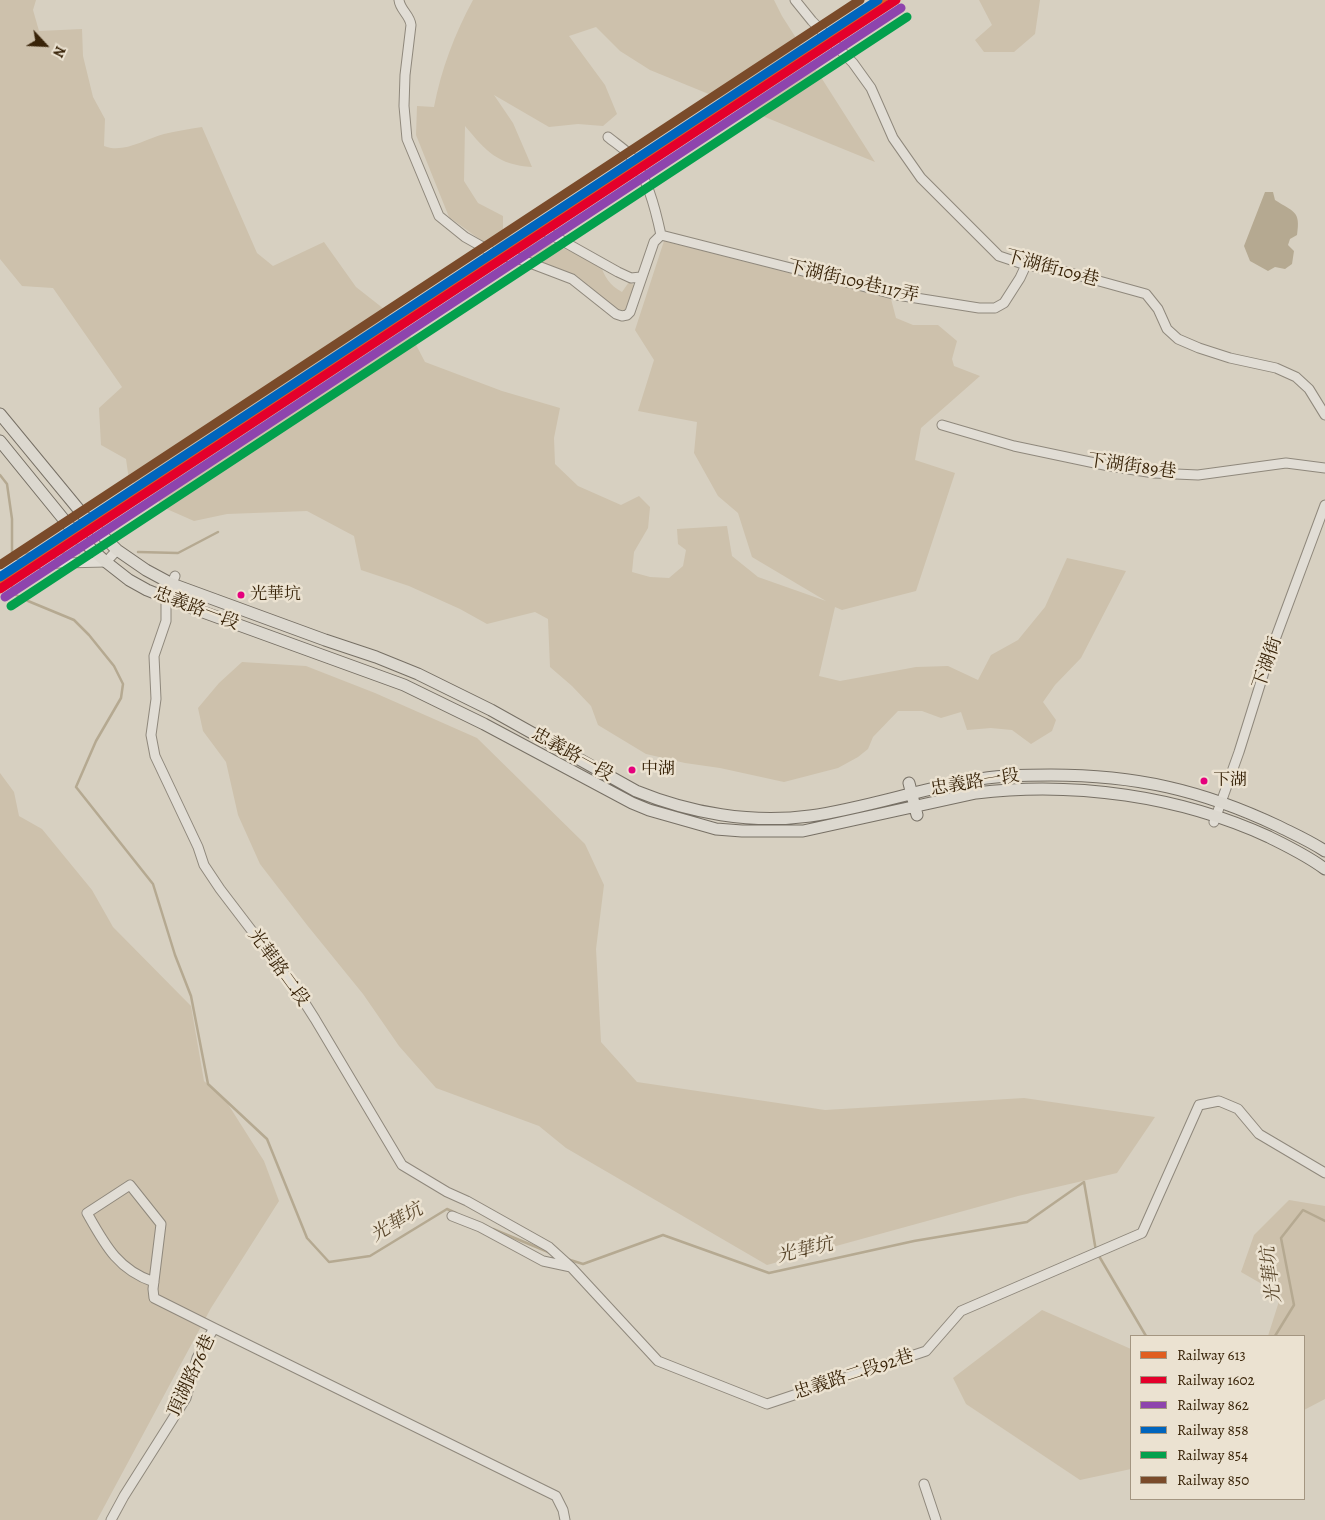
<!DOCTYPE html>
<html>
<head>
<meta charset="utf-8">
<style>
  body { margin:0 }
  #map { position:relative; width:1325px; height:1520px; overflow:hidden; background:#d7d0c1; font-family:Alegreya,serif }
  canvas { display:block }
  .legend { position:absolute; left:1130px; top:1335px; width:175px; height:165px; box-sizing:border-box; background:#ebe2d1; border:1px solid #a49681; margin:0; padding:6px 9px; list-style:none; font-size:15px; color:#392409 }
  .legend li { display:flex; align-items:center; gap:10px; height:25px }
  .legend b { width:25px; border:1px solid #a49681 }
  .north { position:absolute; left:20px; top:20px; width:50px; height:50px; -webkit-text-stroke:4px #ebe2d1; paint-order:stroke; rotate:115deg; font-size:14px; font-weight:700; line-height:20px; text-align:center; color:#392409 }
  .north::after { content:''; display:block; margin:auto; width:18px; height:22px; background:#392409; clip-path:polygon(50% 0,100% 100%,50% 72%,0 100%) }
</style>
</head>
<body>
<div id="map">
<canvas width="1325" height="1520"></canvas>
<ul class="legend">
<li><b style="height:6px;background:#e05e20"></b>Railway 613</li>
<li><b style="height:6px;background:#e4002b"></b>Railway 1602</li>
<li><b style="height:6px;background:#8e44ad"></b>Railway 862</li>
<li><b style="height:6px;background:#0065bd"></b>Railway 858</li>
<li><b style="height:6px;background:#03a04d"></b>Railway 854</li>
<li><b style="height:6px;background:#7a4b2a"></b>Railway 850</li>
</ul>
<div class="north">N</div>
</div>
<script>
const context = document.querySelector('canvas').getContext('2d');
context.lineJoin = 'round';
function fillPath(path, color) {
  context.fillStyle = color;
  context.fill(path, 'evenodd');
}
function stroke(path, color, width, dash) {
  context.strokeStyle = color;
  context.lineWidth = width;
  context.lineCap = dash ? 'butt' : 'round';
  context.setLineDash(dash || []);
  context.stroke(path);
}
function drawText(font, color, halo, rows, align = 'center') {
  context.font = font + ' Alegreya,"Noto Serif TC",serif';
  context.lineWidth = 5;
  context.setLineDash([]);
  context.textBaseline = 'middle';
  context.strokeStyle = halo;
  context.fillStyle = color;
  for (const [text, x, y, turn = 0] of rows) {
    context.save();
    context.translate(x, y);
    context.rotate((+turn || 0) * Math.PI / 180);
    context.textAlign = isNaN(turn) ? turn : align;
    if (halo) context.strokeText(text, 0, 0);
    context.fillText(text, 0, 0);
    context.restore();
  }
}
const green = new Path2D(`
  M0 0H36L33 10 39 31 82 29 83 56 93 97 105 119 104 146C123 154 145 139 164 134 176 131 189 129 202 127L257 253 273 266 324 242 356 287 384 309 413 339 425 362 502 391 560 408 554 438 555 464 578 486 621 505 639 496 650 507 648 528 634 552 632 572 650 577 669 578 683 566 686 550 678 544 677 529 727 526 732 556 758 577 826 601 752 557 738 513 718 496 694 453 697 422 638 411 654 360 635 330 664 241 891 299 896 318 913 325H938L957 341 952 359 954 366 980 376 921 428 915 460 955 473 916 591 842 610 835 607 819 676 840 681 916 667 948 666 978 680 991 655 1018 640 1045 607 1067 558 1126 571 1081 658 1055 685 1043 702 1056 720 1052 731 1031 744 1012 730 991 728 967 730 961 712 941 718 922 711H898L873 737 868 749 858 757 838 768 784 782 720 768 685 763 646 754 598 725 591 706 572 686 550 667 548 619 535 612 487 624 460 609 409 586 361 570 354 536 307 511 227 514 194 521 160 506 158 498 129 480 126 459 101 445 99 408 122 387 53 288 22 286 0 259Z
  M473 0H774L782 16 875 162 650 70 620 51 596 27 569 36 605 85 617 114 603 126 578 124 549 127 494 95 513 123 532 167C498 165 486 151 465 126L464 181 478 203 503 216V234L548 242 600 264C605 277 609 285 622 292L629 282 637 287 626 311 612 308 573 275 482 241 449 217 416 135 417 106 434 107C441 70 455 33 473 0Z
  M979 0H1040L1035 34 1014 52H984L975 40 992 25Z
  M242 662 306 666 375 693 477 738 585 844 604 885 596 949 601 1042 637 1082 825 1110 1024 1098 1155 1117 1117 1173 1018 1196 767 1265 566 1148 539 1126 436 1088 399 1046 363 994 307 925 260 864 238 815 226 762 203 731 198 708 219 683Z
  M0 773 14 792 19 816 42 829 92 890 113 927 191 1006 204 1081 226 1101 264 1161 279 1201 211 1308 97 1520H0Z
  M1289 1200 1325 1206V1399L1304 1410V1336H1268L1281 1295 1241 1272 1254 1235Z
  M1042 1310 1131 1349V1469L1080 1480 966 1404 953 1378Z`);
const water = new Path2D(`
  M1265 192H1273L1275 200C1293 212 1301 210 1297 235L1290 239 1288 245 1294 251 1292 264 1285 269 1275 267 1268 271 1250 261 1244 246Z`);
const stream = new Path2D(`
  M0 475 7 484 12 519V593L28 601 74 620 89 635 114 666 123 684 121 698 96 741 76 787 153 884 175 955 191 996 208 1084 267 1139 307 1238 329 1262 370 1256 447 1209 456 1213
  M138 552 178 553 218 532
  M12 553H79
  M493 1229 553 1254
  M567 1259 583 1264 663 1235 769 1273 914 1241 1027 1222 1084 1182 1096 1251 1146 1336
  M1275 1336 1294 1305 1281 1238 1303 1210 1325 1221`);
const minor = new Path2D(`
  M399 0C400 10 410 15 411 25L405 75 404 106 407 139 439 216 465 237 497 255 517 258 572 279 616 314 622 316 627 315 630 312 654 242 661 235
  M795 0 812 21 853 63 871 88 893 138 921 178 999 256 1026 265 1063 271 1146 294 1158 309 1167 329 1178 339 1199 348 1230 358 1276 368 1296 377 1309 389 1325 415
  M608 137C614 142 623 148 629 154 647 176 655 207 661 235
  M543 230 618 272 631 278 641 277
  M661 235 897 295 979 308H995L1004 303 1020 278 1026 265
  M942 425 1014 446 1109 466 1154 473 1198 475 1286 463 1325 468
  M0 567 20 564 106 562 117 550
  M175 576 166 599V621L154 656 156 699 151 735 155 756 198 847 204 865 220 889 294 986 315 1019 402 1165 447 1192 467 1201 549 1247 571 1267
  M1214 822 1239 752 1270 653 1325 505
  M452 1216 480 1227 543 1261 571 1267 658 1361 767 1404 926 1351 961 1311 1142 1233 1199 1105 1219 1101 1238 1109 1259 1134 1325 1173
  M214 1328 556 1496 563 1510 565 1520
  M924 1484 936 1520
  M111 1520 124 1496 186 1398 197 1358 214 1328 154 1298 153 1289 161 1224 130 1185 87 1213C105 1245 118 1270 154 1282`);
const major = new Path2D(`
  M0 414 89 522 117 550 146 570 172 584 325 640 376 657 418 674 491 710 636 791C690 813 751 824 810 816 867 808 922 788 980 779 1004 775 1027 775 1051 775 1135 775 1202 790 1278 826 1294 834 1310 841 1325 851
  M0 441 78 537 106 562 129 580 147 590 192 608 404 685 484 724 632 803 649 810 716 829 742 831H803L976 793C1074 781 1180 796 1269 837 1289 847 1308 856 1325 869
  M909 783 917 815`);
const rail1 = new Path2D(`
  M0 581 883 0`);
const rail2 = new Path2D(`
  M0 589 896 0`);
const rail3 = new Path2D(`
  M5 597 901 8`);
const rail4 = new Path2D(`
  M0 577 878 0`);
const rail5 = new Path2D(`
  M11 606 907 17`);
const rail6 = new Path2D(`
  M0 565 860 0`);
const markers = [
  [241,595,4.5,"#e5007d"],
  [632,770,4.5,"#e5007d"],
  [1204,781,4.5,"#e5007d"]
];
const busNames = [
  ["光華坑",250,595],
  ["中湖",641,770],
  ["下湖",1213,781]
];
const streetNames = [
  ["下湖街109巷",1052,269,15],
  ["下湖街109巷117弄",853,282,13],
  ["下湖街89巷",1132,467,8],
  ["忠義路一段",196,609,21],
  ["下湖街",1268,663,-71],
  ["忠義路一段",572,755,29],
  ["忠義路一段",975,783,-9],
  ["光華路二段",278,968,54],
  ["忠義路二段92巷",854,1375,-18],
  ["頂湖路76巷",192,1376,-65]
];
const waterNames = [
  ["光華坑",397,1223,-31],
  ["光華坑",805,1251,-13],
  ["光華坑",1272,1275,-97]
];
fillPath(green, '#cdc1ac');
fillPath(water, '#b5a991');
stroke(stream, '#b5a991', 2.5);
stroke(minor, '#8f887c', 11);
stroke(major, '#777065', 13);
stroke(minor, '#e1ddd5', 9);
stroke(major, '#dcd8cf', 11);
stroke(rail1, '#e05e20', 9);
stroke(rail2, '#e4002b', 9);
stroke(rail3, '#8e44ad', 9);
stroke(rail4, '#0065bd', 9);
stroke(rail5, '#03a04d', 9);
stroke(rail6, '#7a4b2a', 9);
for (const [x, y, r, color] of markers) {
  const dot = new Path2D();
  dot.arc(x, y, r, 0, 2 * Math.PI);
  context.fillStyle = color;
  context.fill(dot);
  stroke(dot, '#ebe2d1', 2);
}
drawText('17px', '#392409', '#ebe2d1', busNames, 'left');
drawText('18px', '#392409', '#ebe2d1', streetNames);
drawText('italic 19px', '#5a472c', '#ebe2d1', waterNames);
</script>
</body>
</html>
